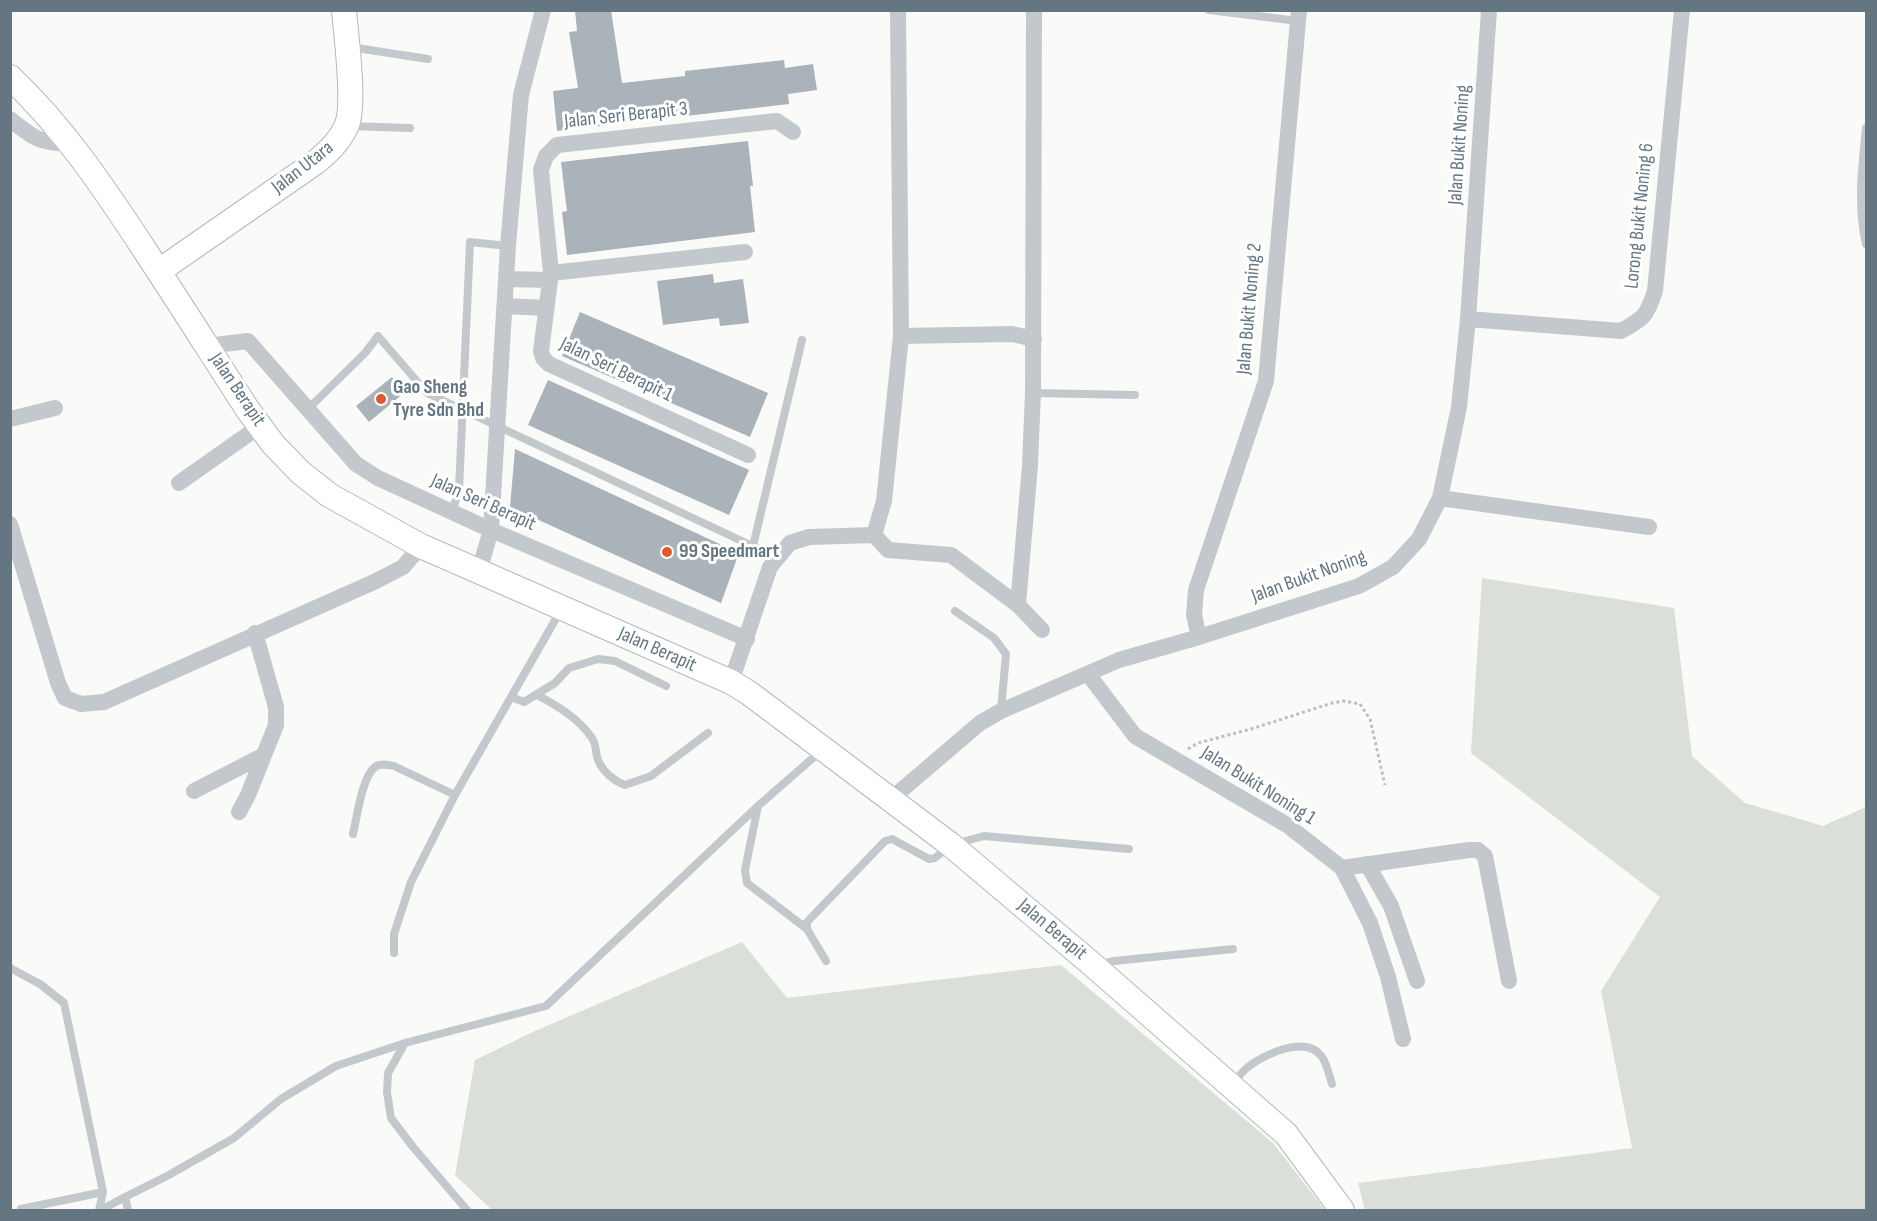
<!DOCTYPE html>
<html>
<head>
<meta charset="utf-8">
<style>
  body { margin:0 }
  #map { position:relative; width:1877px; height:1221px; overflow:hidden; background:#fafaf8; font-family:"Sofia Sans Condensed",sans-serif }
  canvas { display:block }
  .frame { position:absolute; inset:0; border:12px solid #657683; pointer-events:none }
</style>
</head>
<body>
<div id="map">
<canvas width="1877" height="1221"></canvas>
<div class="frame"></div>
</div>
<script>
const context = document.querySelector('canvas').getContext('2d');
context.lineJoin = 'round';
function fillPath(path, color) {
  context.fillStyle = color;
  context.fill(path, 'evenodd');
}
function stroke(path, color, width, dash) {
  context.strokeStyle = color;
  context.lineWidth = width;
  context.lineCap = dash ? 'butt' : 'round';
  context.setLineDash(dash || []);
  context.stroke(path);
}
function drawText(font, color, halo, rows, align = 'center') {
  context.font = font + ' "Sofia Sans Condensed",sans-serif';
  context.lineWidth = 6;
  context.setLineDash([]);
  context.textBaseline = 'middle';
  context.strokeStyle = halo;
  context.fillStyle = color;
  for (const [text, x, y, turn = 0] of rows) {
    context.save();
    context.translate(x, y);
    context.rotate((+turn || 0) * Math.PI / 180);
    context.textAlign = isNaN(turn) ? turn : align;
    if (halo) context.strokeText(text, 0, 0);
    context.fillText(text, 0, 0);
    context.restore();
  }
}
const green = new Path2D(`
  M1482 578 1674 608 1692 756 1745 803 1823 826 1866 807V1210H1365L1358 1183 1632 1148 1601 991 1660 897 1471 753Z
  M742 942 787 998 1061 965 1273 1143 1325 1210H492L455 1175 475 1060 535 1031Z`);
const building = new Path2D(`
  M575 10H611L622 83 685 76V71L784 60 785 68 813 64 817 90 788 94 789 104 557 131 553 91 578 88 569 32 577 31Z
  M748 141 753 186H750L755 232 567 255 562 212 567 211 561 162Z
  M713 274 714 283 743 279 749 323 720 326 719 318 663 325 657 281Z
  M580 312 768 393 750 437 562 356Z
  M392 377 404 393 369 422 356 406Z
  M548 380 749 470 729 515 528 425Z
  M515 449 739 553 721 603 510 507Z`);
const path = new Path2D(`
  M1188 749 1198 743 1251 729 1332 703 1344 701 1360 704 1370 719 1385 785`);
const lane = new Path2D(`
  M1209 10 1298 21
  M350 47 428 59
  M348 126 410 128
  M1866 128C1862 167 1857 206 1866 244
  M1033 393 1135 395
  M308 409 365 353 378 336 427 393 778 558
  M452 512 459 490 470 242 508 246
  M753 546 802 340
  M955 611 994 638 1006 654 1001 710
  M537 695C558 706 578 718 592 738 597 745 595 753 598 760 603 772 614 781 625 785L651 776 708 733
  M511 697 524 702 555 683 569 668 598 659 615 661 666 686
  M758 806 745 870 747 883 807 929
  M353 834C357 817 362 777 375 767 380 763 388 765 394 766L455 795
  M394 953V934L411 882 455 795 562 608
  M826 961 807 929V922L885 841 892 839 929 859 935 858 951 845 984 836 1129 849
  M1098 965 1114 961 1233 949
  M10 968 40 984 64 1003 103 1192 99 1210
  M405 1043 388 1073 387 1092 391 1118 413 1147 467 1210
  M1233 1085C1237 1079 1242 1071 1248 1067 1264 1054 1307 1034 1322 1057 1327 1064 1329 1075 1332 1084
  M125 1197 167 1176 234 1138 281 1099 336 1066 405 1043 546 1006 758 806 822 750
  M21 1209 103 1192
  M101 1210 125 1197 128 1210`);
const street = new Path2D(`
  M10 119C34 139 40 143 71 144
  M551 273 745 252
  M506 279 550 280
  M505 306 545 308
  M1468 319 1621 331C1643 319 1647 316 1655 291L1682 10
  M901 336 1012 334 1034 339
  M207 346 248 341 356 464 378 478 491 530 747 639
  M10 419 55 408
  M748 455 549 364 543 358 541 351 551 273 541 170 546 156 557 145 777 121 793 132
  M179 483 260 426
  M1440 498 1649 527
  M10 524 58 683 65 698 81 704 104 702 374 582 403 567 421 546
  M874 535 888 550 951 555 1018 605 1042 630
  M479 571 491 530 508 246 521 95 543 10
  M1018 605 1030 465 1033 393 1034 10
  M1199 637 1194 615 1196 590 1266 381 1299 10
  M1088 674 1135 736 1287 825 1342 868 1469 850H1478L1485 856 1509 981
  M731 682 770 567 790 543 809 537 874 535 884 501 901 336 898 10
  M194 791 264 755
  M890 800 980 723 1001 711 1119 660 1199 637 1359 586 1393 567 1419 539 1440 498 1459 407 1468 319 1489 10
  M239 812 248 795 276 725V707L255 633
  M1367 864 1391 906 1417 981
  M1342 868 1370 923 1388 977 1403 1039`);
const secondary = new Path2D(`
  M10 77C64 128 104 188 144 249 179 302 213 356 248 410L273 444 300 472 329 495 421 546 731 682 749 693 951 845 1094 966 1286 1134 1342 1210
  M159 271 316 162C328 152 339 142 346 127 356 107 346 36 344 10`);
const markers = [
  [381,399,6,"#e4572e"],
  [667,552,6,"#e4572e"]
];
const streetNames = [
  ["Jalan Seri Berapit 3",626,116,-6],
  ["Jalan Bukit Noning",1460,145,-86],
  ["Jalan Utara",303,168,-38],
  ["Lorong Bukit Noning 6",1640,216,-84],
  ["Jalan Bukit Noning 2",1250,309,-85],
  ["Jalan Seri Berapit 1",616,370,26],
  ["Jalan Berapit",237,390,56],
  ["Jalan Seri Berapit",483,503,24],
  ["Jalan Bukit Noning",1309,577,-20],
  ["Jalan Berapit",657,650,24],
  ["Jalan Bukit Noning 1",1258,786,32],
  ["Jalan Berapit",1052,930,40]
];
const poiNames = [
  ["Gao Sheng",393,388],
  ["Tyre Sdn Bhd",393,411],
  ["99 Speedmart",679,552]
];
fillPath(green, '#dadfd7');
fillPath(building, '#aab3b9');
stroke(secondary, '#b3babf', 26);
stroke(path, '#bbbfc2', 3, [3, 3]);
stroke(lane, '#c3c8cc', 8);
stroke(street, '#c3c8cc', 16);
stroke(secondary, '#fff', 24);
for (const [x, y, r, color] of markers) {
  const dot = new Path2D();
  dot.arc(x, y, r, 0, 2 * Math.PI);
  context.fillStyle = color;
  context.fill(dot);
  stroke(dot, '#fff', 2);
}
drawText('20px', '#657683', '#fff', streetNames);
drawText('bold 20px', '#657683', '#fff', poiNames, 'left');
</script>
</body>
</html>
